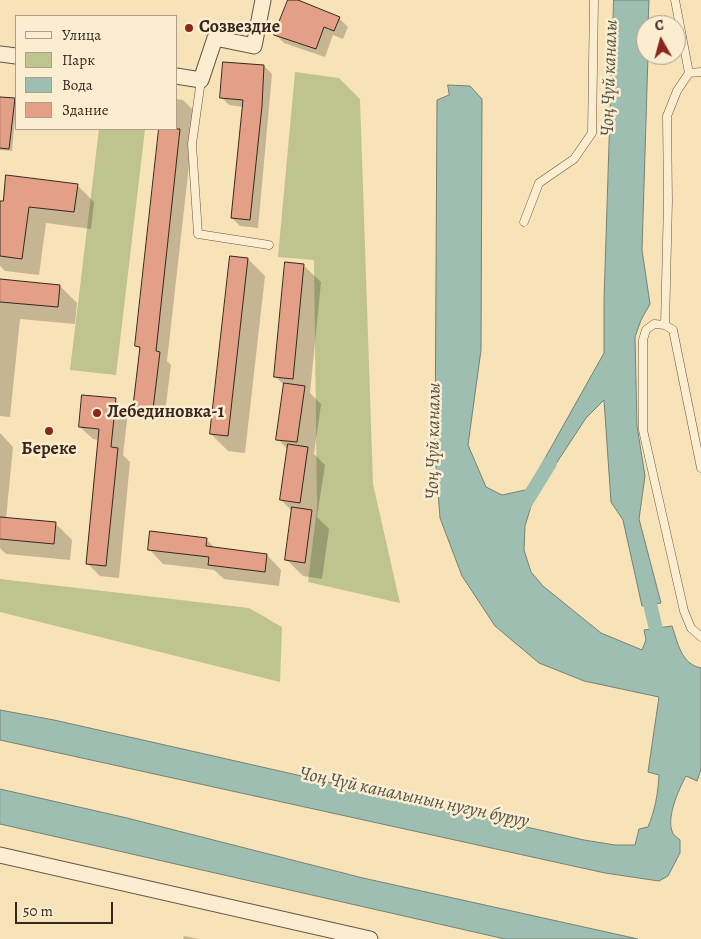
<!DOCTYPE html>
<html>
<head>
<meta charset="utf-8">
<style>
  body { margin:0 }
  #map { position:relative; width:701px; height:939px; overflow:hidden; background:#f7e3b7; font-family:Alegreya,serif }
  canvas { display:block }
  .legend { position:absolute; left:15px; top:15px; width:162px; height:115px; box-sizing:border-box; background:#faedd0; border:1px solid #ac9e89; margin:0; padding:6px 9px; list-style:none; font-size:15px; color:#37271f }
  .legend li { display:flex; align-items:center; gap:10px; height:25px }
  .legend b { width:25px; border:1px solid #ac9e89 }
  .north { position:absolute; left:636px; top:15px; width:50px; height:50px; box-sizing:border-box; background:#faedd0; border:1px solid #ac9e89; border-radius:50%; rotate:353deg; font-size:14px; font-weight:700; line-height:20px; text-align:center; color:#37271f }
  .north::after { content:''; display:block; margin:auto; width:18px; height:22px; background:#8f2418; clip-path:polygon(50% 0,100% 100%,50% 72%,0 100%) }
  .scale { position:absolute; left:15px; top:902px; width:98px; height:22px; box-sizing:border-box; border:2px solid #37271f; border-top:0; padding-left:6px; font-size:15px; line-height:18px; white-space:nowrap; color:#37271f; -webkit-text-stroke:4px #faedd0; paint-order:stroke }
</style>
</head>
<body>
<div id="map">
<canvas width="701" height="939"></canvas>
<ul class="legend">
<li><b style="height:6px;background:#faedd0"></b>Улица</li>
<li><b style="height:14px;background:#bfc38d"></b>Парк</li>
<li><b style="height:14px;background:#9dbeb0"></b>Вода</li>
<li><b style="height:14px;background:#e4a087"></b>Здание</li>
</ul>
<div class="north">С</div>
<div class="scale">50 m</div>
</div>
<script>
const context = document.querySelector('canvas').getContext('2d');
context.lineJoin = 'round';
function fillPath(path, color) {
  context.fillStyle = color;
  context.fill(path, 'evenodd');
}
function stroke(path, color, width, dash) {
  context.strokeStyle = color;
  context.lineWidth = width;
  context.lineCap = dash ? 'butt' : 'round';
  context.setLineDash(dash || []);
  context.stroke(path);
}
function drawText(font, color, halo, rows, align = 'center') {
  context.font = font + ' Alegreya,serif';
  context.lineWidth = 5;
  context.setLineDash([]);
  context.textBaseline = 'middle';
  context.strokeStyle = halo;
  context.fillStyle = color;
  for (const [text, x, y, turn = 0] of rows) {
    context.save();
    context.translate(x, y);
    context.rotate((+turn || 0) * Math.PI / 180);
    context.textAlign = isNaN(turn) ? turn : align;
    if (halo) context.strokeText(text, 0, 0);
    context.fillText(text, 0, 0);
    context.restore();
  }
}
const green = new Path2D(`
  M295 72 339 78 360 99 373 484 400 603 308 582 317 507 314 260 278 257Z
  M99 129H145L116 375 70 370Z
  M0 579 249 608 282 627 280 682 0 612Z`);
const water = new Path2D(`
  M614 0H649L648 25H646V55H648L642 250 650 304 641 320 635 337 637 426 645 476 639 519 661 603 642 606 623 520 611 502 604 400 586 418 544 482 535 476 604 353V301Z
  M448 85 470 86 482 99 481 350 468 445 486 487 502 495 530 489 535 493 525 526 524 550 531 572 543 586 601 633 642 650 646 640 644 630 672 626C678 643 681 664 701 668V769L697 781 686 776C679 789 664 821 674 835 676 837 678 838 680 840V853L668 876 659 881 605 873 0 740V710L54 720 187 750 584 840 615 845H635L639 829 648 827C655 810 658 794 659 775L648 772 659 697 584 681 539 663 495 626 462 576 440 518 435 454 437 100 449 95Z
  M0 789 127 818 363 878 638 939H505L0 824Z`);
const shadow = new Path2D(`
  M290 0H295L339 18 348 27 343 39 333 35 325 57 284 43 275 34Z
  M264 66 272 74 258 228 240 226 232 218 243 107 229 105 221 97Z
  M176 99 183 100 195 112 167 361 171 365 164 420 146 418 135 406 141 350 137 346 160 129H176Z
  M14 100 16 102V107L12 151 0 150V101Z
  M77 185 94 202 91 229 46 223 39 275 5 271 0 266V202Z
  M231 257 248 259 265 276 245 453 228 451 211 434Z
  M303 265 321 282 310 393 321 404 314 454 325 465 317 517 329 529 322 579 303 576 286 559 293 512 281 500 288 450 278 439 285 386 275 376Z
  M0 280 60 286 77 303 75 324 20 319 10 417 0 416Z
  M115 400 128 412 123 455 130 462 119 578 100 576 87 563 99 440 93 439 80 427Z
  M0 433 13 447 6 519 55 523 72 540 70 560 6 554 0 548Z
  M206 539 216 549 267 555 281 570 279 586 224 579 214 570 163 564 149 549Z
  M184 936 199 939H183Z`);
const canal = new Path2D(`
  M523 507 550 463
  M646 587 660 646`);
const building = new Path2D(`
  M288 0H298L340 17 334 31 324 27 316 49 274 35Z
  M223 62 264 65 262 106 250 220 231 218 243 100 220 98Z
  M0 97 15 98 9 149 0 148Z
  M159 129H180L156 351 160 352 153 409 133 406 140 347 135 346Z
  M6 175 78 184 74 212 29 207 22 259 0 256V201H3Z
  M230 256 248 258 228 436 210 434Z
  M285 262 304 264 293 379 274 377Z
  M0 279 60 285 58 307 0 302Z
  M284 383 305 386 297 442 276 440Z
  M82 395 116 398 111 447 118 448 106 566 86 564 99 429 79 427Z
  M288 444 308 447 300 503 280 500Z
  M292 507 312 510 305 563 285 560Z
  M0 517 56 522 54 544 0 539Z
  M150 531 207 538 206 546 267 554 265 572 208 565 209 557 148 550Z`);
const service = new Path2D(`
  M675 0 689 73 701 72
  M201 80 192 144 198 234 269 245
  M524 222 539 183 574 159 592 133 594 0
  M665 325 668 201 667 116 677 91 689 73
  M701 468 673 330 665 325 654 324 646 330 643 340V430L684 611 691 628 701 637`);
const minor = new Path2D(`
  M0 54 16 56
  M176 76 201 80 215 38 254 46 263 0
  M0 855 370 939`);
const markers = [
  [189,28,5,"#8f2418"],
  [97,413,5,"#8f2418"],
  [49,431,5,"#8f2418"]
];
const poiNames = [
  ["Созвездие",199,28],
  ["Лебединовка-1",107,413],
  ["Береке",49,450,"center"]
];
const waterNames = [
  ["Чоң Чүй каналы",610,78,-88],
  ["Чоң Чүй каналы",434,441,-89],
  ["Чоң Чүй каналынын нугун буруу",414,798,12]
];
fillPath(green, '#bfc38d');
fillPath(water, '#9dbeb0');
stroke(water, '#748276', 1);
fillPath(shadow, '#0003');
stroke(canal, '#9dbeb0', 14);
fillPath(building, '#e4a087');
stroke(building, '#37271f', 1);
stroke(service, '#675645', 9);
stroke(minor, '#675645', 17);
stroke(service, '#faedd0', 8);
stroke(minor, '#faedd0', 15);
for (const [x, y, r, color] of markers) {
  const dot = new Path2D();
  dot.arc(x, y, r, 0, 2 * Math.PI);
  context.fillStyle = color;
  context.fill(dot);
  stroke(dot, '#faedd0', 2);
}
drawText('bold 18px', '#37271f', '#faedd0', poiNames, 'left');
drawText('italic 19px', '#56544a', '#faedd0', waterNames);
</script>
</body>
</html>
